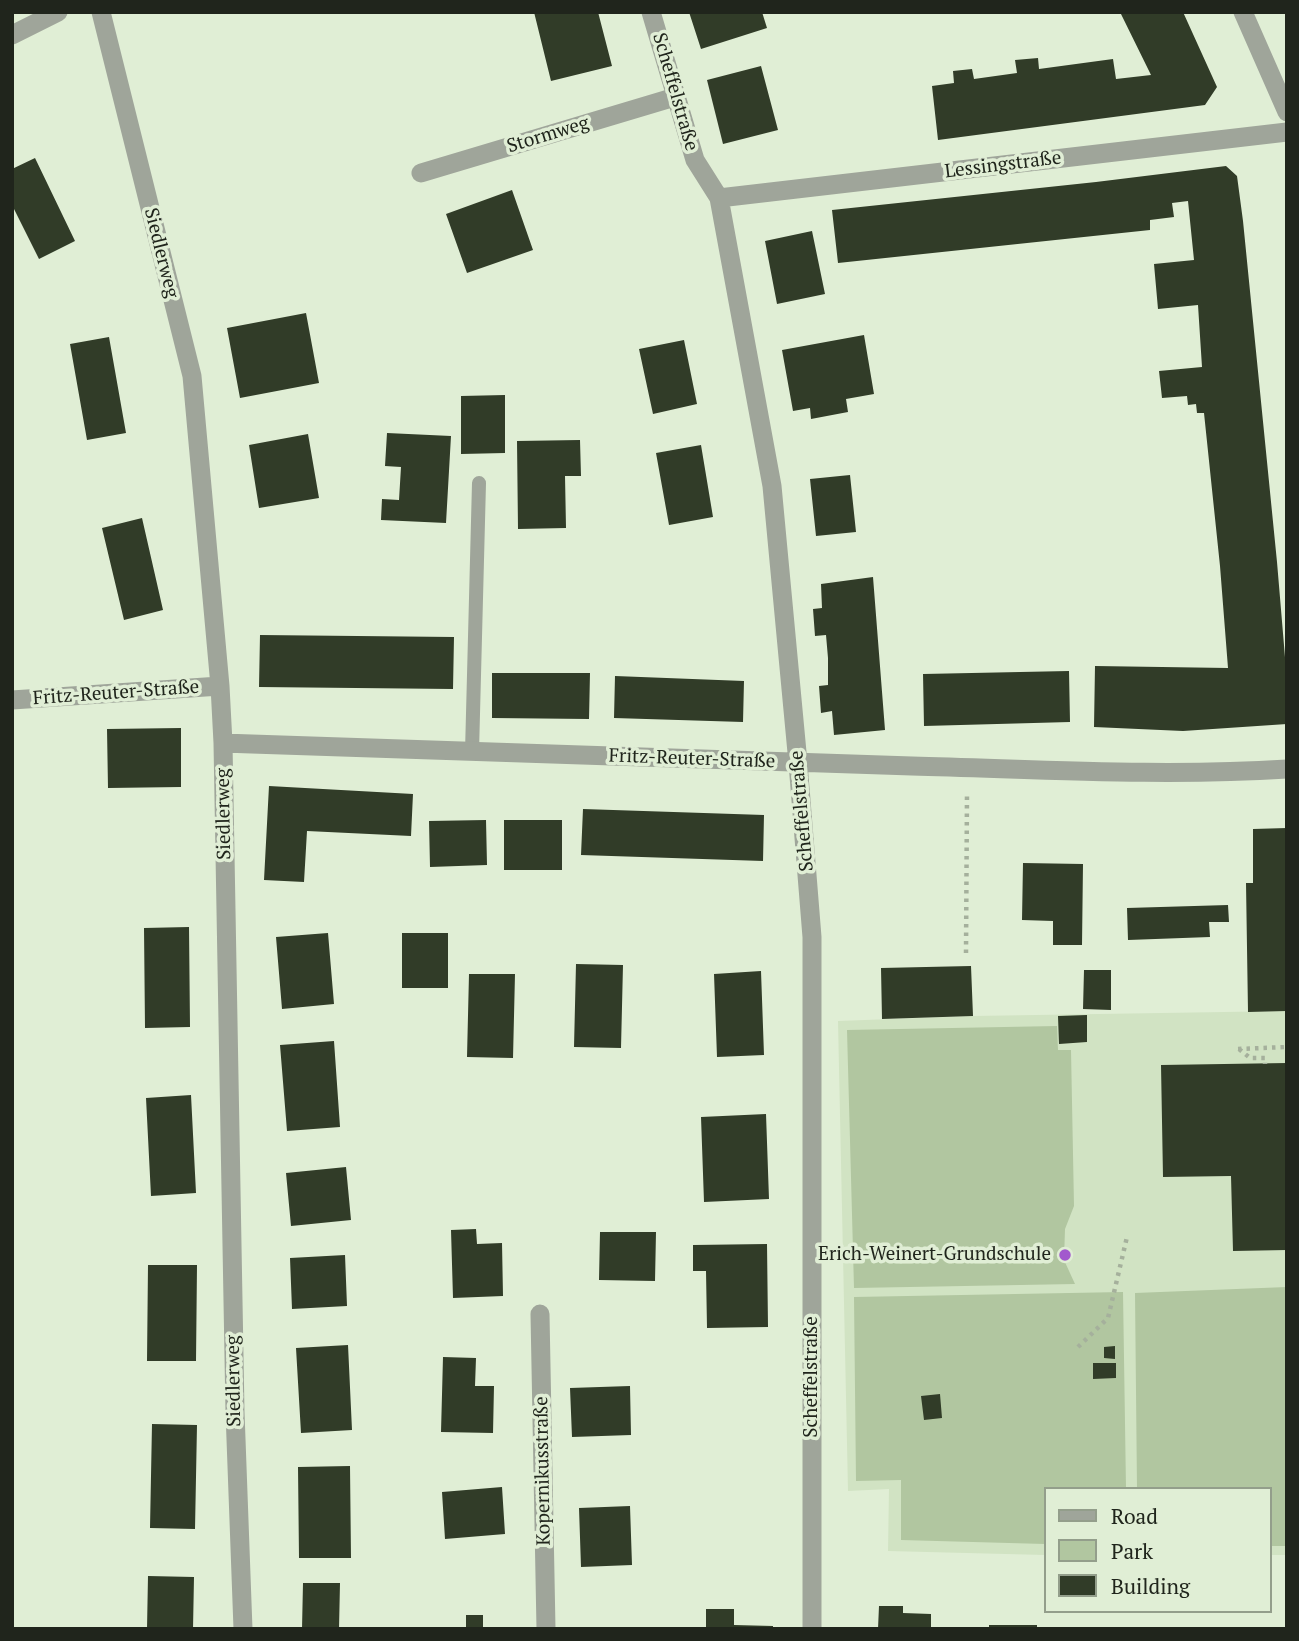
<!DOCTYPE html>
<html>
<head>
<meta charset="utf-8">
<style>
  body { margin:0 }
  #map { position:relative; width:1299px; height:1641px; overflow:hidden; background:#e0eed5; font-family:"PT Serif",serif }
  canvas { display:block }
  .frame { position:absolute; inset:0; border:14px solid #20251c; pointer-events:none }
  .legend { position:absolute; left:1044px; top:1487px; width:228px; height:126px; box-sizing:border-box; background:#e0eed5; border:2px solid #939e8b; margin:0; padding:9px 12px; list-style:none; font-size:21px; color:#20251c }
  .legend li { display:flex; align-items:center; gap:14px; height:35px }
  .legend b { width:35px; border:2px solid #939e8b }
</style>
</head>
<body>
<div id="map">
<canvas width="1299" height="1641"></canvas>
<div class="frame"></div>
<ul class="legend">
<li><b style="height:9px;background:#9fa59a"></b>Road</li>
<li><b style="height:19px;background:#b1c6a0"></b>Park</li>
<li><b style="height:19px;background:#313c28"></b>Building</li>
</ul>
</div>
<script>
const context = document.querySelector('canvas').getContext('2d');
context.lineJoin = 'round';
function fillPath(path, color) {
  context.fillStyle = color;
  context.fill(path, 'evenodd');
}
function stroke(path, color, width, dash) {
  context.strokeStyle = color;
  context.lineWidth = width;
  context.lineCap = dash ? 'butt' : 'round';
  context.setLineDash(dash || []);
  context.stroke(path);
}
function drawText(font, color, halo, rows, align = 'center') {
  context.font = font + ' "PT Serif",serif';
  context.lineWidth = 7;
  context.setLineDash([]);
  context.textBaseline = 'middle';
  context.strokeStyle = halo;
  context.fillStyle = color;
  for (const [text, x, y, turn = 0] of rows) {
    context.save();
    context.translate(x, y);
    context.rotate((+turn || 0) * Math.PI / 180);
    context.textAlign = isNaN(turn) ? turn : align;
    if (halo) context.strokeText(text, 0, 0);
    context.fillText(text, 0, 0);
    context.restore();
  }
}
const built = new Path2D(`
  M1287 1011V1555H1269V1489H1045V1555L888 1551 889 1489 848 1491 838 1021 973 1016Z`);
const green = new Path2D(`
  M1057 1026 1058 1050H1071L1074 1206 1065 1229 1064 1260 1075 1284 854 1288 847 1030Z
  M1287 1287V1546H1269V1489H1137L1135 1293Z
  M1123 1292 1126 1489H1045V1544L901 1540V1480L856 1481 854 1297Z`);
const building = new Path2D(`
  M534 12H598L612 66 551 81Z
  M689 12H762L767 28 701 49Z
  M1120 12H1183L1217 87 1205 105 938 140 932 86 954 83 953 71 972 69 974 79 1017 73 1015 60 1038 58 1039 69 1113 59 1116 79 1151 75Z
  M761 66 778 130 723 144 707 80Z
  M35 158 75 241 39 259 12 205V169Z
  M1226 166 1237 176 1243 221 1277 562 1287 681V724L1183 731 1094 727 1095 666 1228 668 1220 566 1204 413H1197L1196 404 1188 405 1187 396 1162 398 1159 371 1202 367 1198 305 1158 309 1154 264 1194 260 1188 201 1172 203 1174 217 1150 220V230L838 263 832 210 1096 182Z
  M512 190 533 250 467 273 446 214Z
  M812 231 825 294 777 304 765 241Z
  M306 313 319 383 240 398 227 328Z
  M864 335 874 394 846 399 848 412 811 419 810 408 793 411 782 350Z
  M109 337 126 433 87 440 70 344Z
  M684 340 697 404 653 414 639 349Z
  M505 395V453L461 454V396Z
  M387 433 451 436 446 523 381 520 382 499 399 500 401 467 385 466Z
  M308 434 319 498 259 508 249 445Z
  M580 440 581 476H565L566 528 518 529 517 441Z
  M701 445 713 517 669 525 656 453Z
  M850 475 856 532 816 536 810 479Z
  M142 518 163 610 124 620 102 528Z
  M873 577 885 730 834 735 832 711 821 713 819 686 828 685V658L826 635 815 636 813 609 822 608 821 584Z
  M260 635 454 637 453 689 259 687Z
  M1069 671 1070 722 924 726 923 674Z
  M492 673H590L589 719 492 718Z
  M615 676 744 681 743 722 614 718Z
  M181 728V787L108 788 107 729Z
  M269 786 413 794 411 836 307 831 304 882 264 880Z
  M583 809 764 815 763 861 581 855Z
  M486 820 487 865 430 867 429 821Z
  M504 820H562V870H504Z
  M1287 828V1011L1248 1012 1246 883H1253V829Z
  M1023 863 1083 864 1082 945H1053V921L1022 920Z
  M1228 905 1229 922H1209L1210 937 1128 940 1127 908Z
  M189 927 190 1027 145 1028 144 928Z
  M328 933 334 1004 282 1009 276 937Z
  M402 933H448V988H402Z
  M576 964 623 965 621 1048 574 1047Z
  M971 966 973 1016 882 1019 881 968Z
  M1084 970H1111V1010L1083 1009Z
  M761 971 764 1055 717 1057 714 974Z
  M469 974H515L513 1058 467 1057Z
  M1087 1015V1042L1059 1044 1058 1016Z
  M334 1041 340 1127 287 1131 280 1045Z
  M1287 1063V1250L1233 1251 1231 1176 1163 1177 1161 1065Z
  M191 1095 196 1193 151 1196 146 1098Z
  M766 1114 769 1199 704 1202 701 1117Z
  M346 1167 351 1220 291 1226 286 1173Z
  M476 1229 477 1244 502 1243 503 1296 453 1298 451 1230Z
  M600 1232H656L655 1281 599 1280Z
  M767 1244 768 1327 707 1328 706 1271H693V1245Z
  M345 1255 347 1306 292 1309 290 1258Z
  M148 1265H197L196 1361H147Z
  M348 1345 352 1430 301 1433 296 1348Z
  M1115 1346V1359L1104 1358V1347Z
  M443 1357 476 1358 475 1386H494L493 1433 441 1432Z
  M1093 1363H1116V1378L1093 1379Z
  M630 1386 631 1435 572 1437 570 1388Z
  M940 1394 942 1418 924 1420 921 1396Z
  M152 1424 197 1425 195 1529 150 1528Z
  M350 1466 351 1558H299L298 1467Z
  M502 1487 505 1534 445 1539 442 1492Z
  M630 1506 632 1565 581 1567 579 1508Z
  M148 1576 194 1577 193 1629H147Z
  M303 1583H340L339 1629H302Z
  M879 1606H903V1613L931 1614V1629H878Z
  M706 1609H734V1625L773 1626V1629H706Z
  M466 1615H483V1629H466Z
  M989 1625H1037V1629H989Z`);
const path = new Path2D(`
  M966 953 967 793
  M1238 1049 1287 1047
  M1239 1049 1250 1058H1265V1064
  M1078 1347 1108 1318 1127 1237`);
const service = new Path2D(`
  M472 752 479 483`);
const minor = new Path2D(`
  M101 12 192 376 220 686 223 743 235 1412 243 1629
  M651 12 695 160 719 198 772 486 798 763 812 937V1629
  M12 35 58 12
  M421 173 675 97
  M719 198 1287 132
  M12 700 220 686
  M223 743C453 751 683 760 912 766 1037 769 1162 777 1287 769
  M540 1314 546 1629`);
const tertiary = new Path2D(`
  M1243 12 1287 112`);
const markers = [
  [1065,1255,7,"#a259cd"]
];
const streetNames = [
  ["Scheffelstraße",675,92,74],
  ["Stormweg",548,135,-17],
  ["Lessingstraße",1003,165,-7],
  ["Siedlerweg",161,253,76],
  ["Fritz-Reuter-Straße",116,693,-4],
  ["Fritz-Reuter-Straße",692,759,2],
  ["Scheffelstraße",802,811,-95],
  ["Siedlerweg",224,814,-91],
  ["Scheffelstraße",812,1377,-90],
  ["Siedlerweg",234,1381,-91],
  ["Kopernikusstraße",543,1471,-91]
];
const poiNames = [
  ["Erich-Weinert-Grundschule",1051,1255]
];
fillPath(built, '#d1e3c3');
fillPath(green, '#b1c6a0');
fillPath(building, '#313c28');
stroke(path, '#a5b09c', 4.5, [3.5, 5]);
stroke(service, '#9fa59a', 14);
stroke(minor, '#9fa59a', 19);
stroke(tertiary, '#9fa59a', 19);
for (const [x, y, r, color] of markers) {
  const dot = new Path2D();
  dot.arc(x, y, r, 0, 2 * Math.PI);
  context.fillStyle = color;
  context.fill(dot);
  stroke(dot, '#e0eed5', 2.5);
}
drawText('19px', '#20251c', '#e0eed5', streetNames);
drawText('19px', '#20251c', '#e0eed5', poiNames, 'right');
</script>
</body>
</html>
